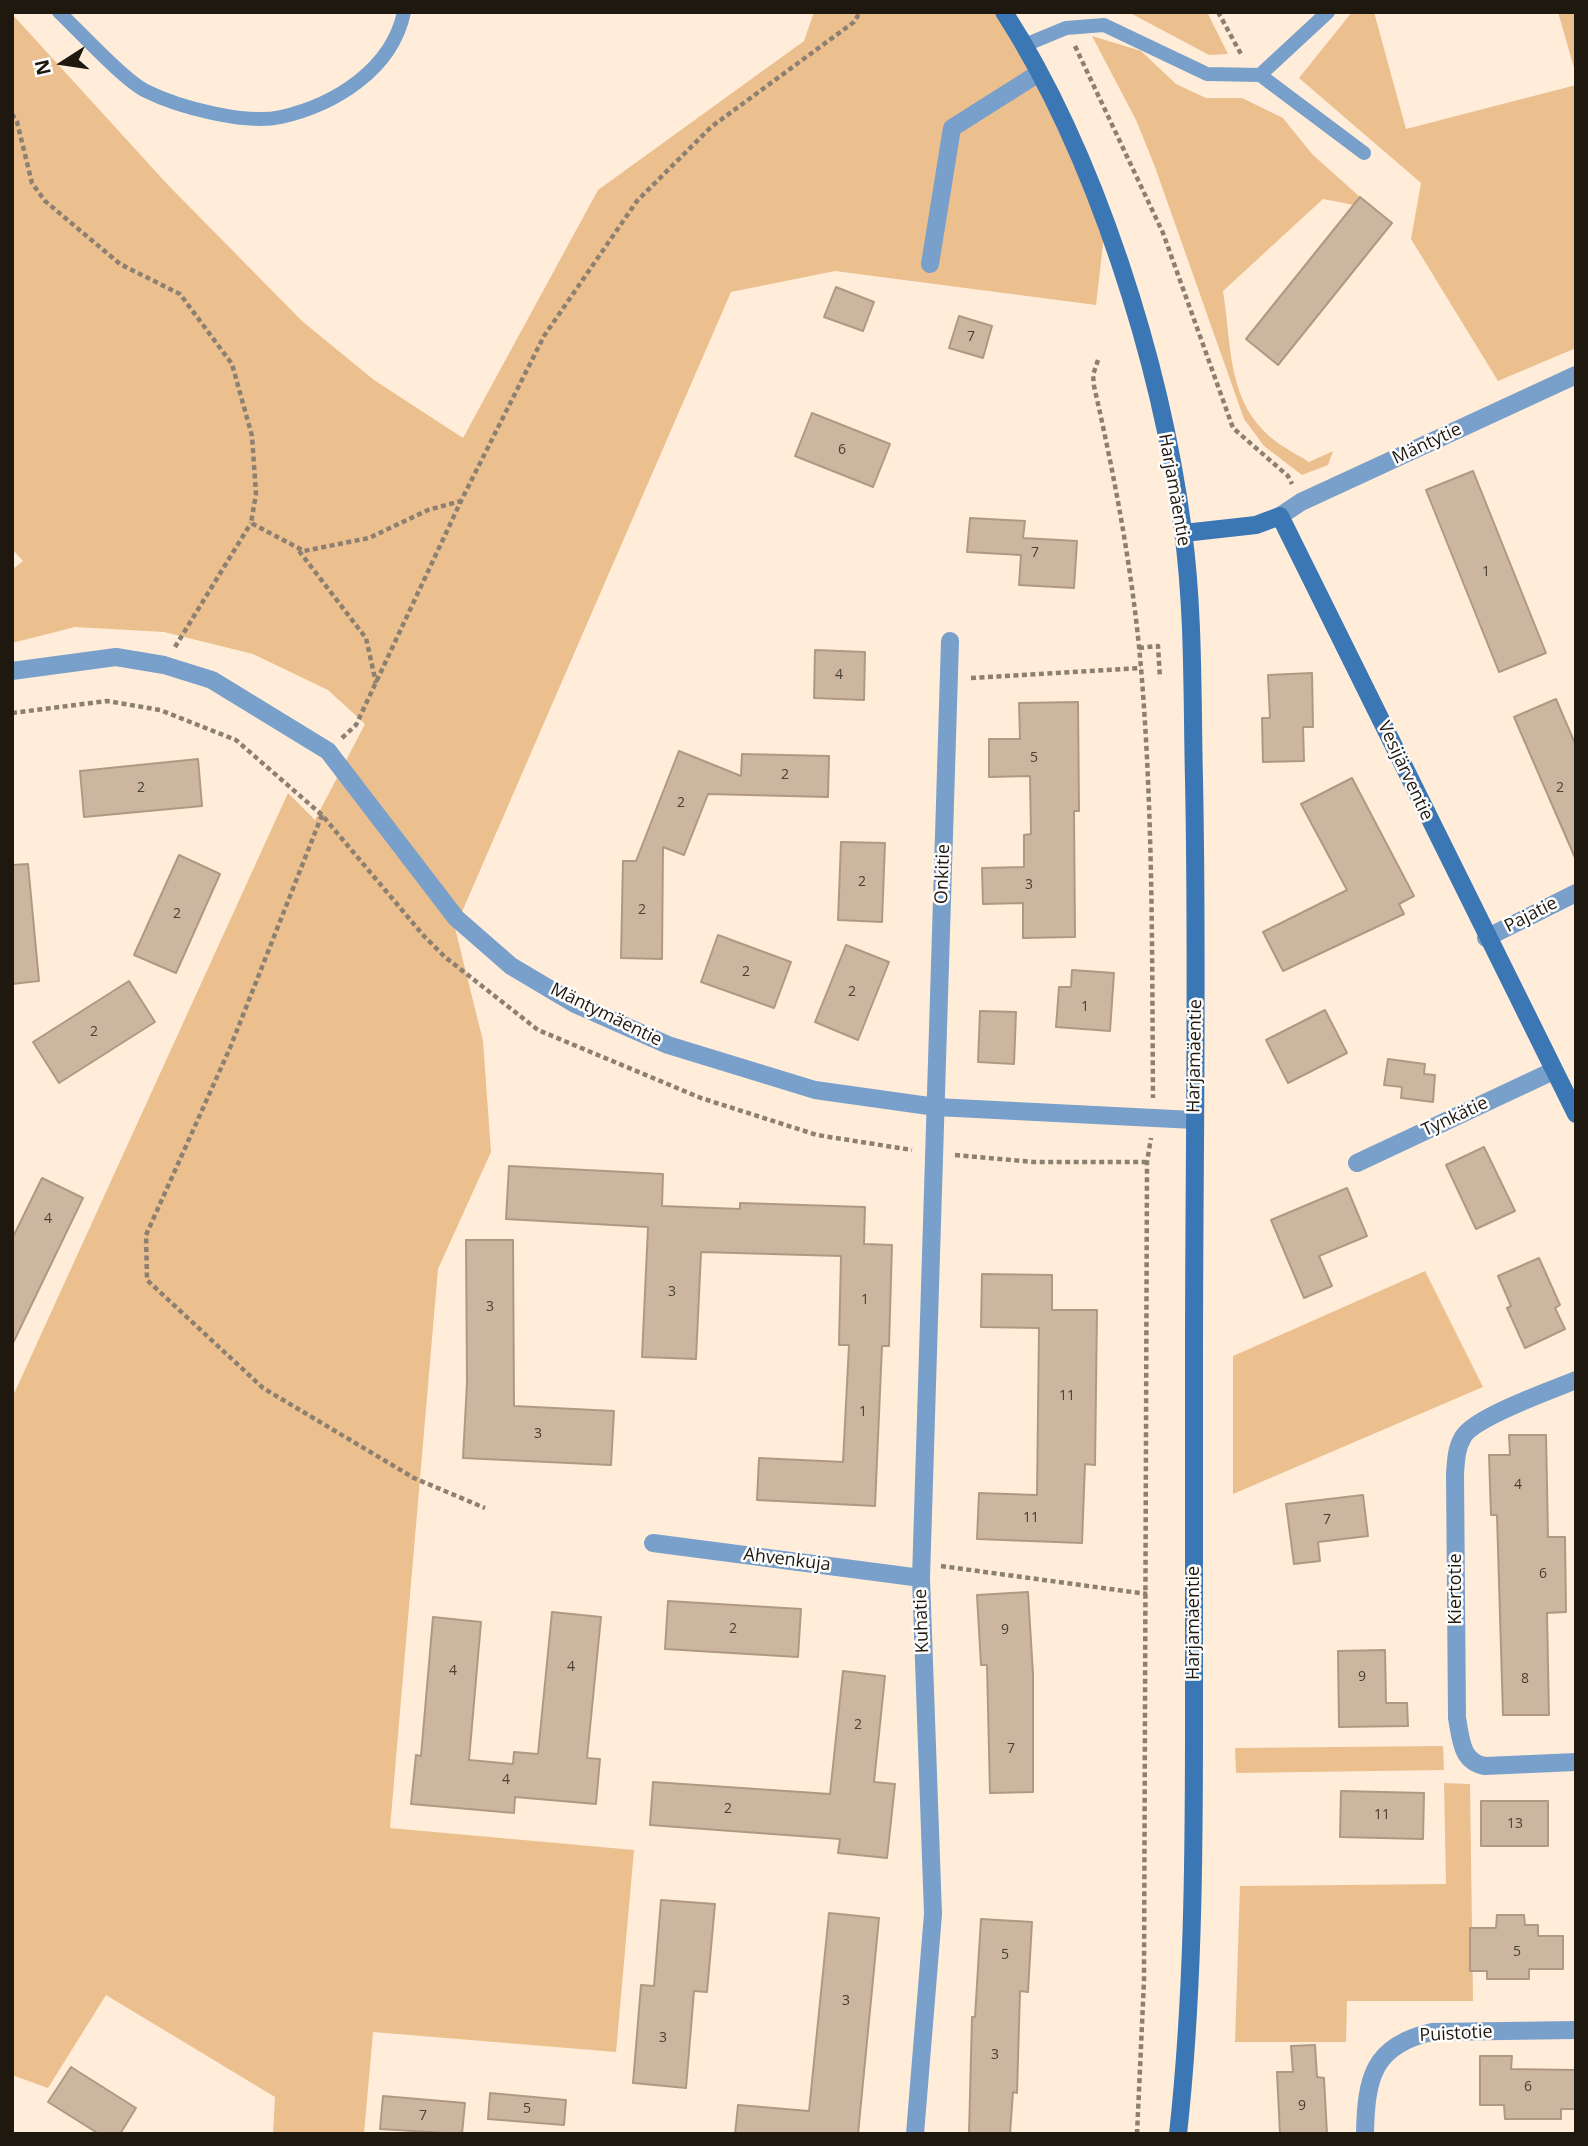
<!DOCTYPE html>
<html>
<head>
<meta charset="utf-8">
<style>
  body { margin:0 }
  #map { position:relative; width:1588px; height:2146px; overflow:hidden; background:#ffedd9; font-family:"Open Sans",sans-serif }
  canvas { display:block }
  .frame { position:absolute; inset:0; border:14px solid #1f180f; pointer-events:none }
  .north { position:absolute; left:28px; top:28px; width:70px; height:70px; -webkit-text-stroke:5px #fdfdfd; paint-order:stroke; rotate:258deg; font-size:19px; font-weight:700; line-height:28px; text-align:center; color:#1f180f }
  .north::after { content:''; display:block; margin:auto; width:24px; height:32px; background:#1f180f; clip-path:polygon(50% 0,100% 100%,50% 72%,0 100%) }
</style>
</head>
<body>
<div id="map">
<canvas width="1588" height="2146"></canvas>
<div class="frame"></div>
<div class="north">N</div>
</div>
<script>
const context = document.querySelector('canvas').getContext('2d');
context.lineJoin = 'round';
function fillPath(path, color) {
  context.fillStyle = color;
  context.fill(path, 'evenodd');
}
function stroke(path, color, width, dash) {
  context.strokeStyle = color;
  context.lineWidth = width;
  context.lineCap = dash ? 'butt' : 'round';
  context.setLineDash(dash || []);
  context.stroke(path);
}
function drawText(font, color, halo, rows, align = 'center') {
  context.font = font + ' "Open Sans",sans-serif';
  context.lineWidth = 5;
  context.setLineDash([]);
  context.textBaseline = 'middle';
  context.strokeStyle = halo;
  context.fillStyle = color;
  for (const [text, x, y, turn = 0] of rows) {
    context.save();
    context.translate(x, y);
    context.rotate((+turn || 0) * Math.PI / 180);
    context.textAlign = isNaN(turn) ? turn : align;
    if (halo) context.strokeText(text, 0, 0);
    context.fillText(text, 0, 0);
    context.restore();
  }
}
const green = new Path2D(`
  M814 12H1004L1025 45 1104 236 1096 305 835 271 731 292 455 928 483 1041 491 1152 438 1269 390 1828 634 1850 616 2052 373 2032 364 2134H273L275 2097 106 1995 48 2088 12 2075V1398L288 793 315 820 365 724 328 690 253 654 164 632 75 627 12 643V570L23 561 12 549V14L168 185 302 321 374 380 463 438 598 190 804 41Z
  M1118 12H1207L1228 54 1209 55 1132 14Z
  M1352 12H1374L1406 129 1576 85V348L1498 381 1411 239 1421 183 1299 78Z
  M1558 12H1576V75Z
  M1092 36 1141 51 1176 84 1206 98H1242L1283 118 1312 154 1360 197 1354 205 1323 199 1223 291C1231 338 1227 395 1264 431 1276 444 1295 453 1309 462L1333 451 1328 465 1302 475 1264 446 1244 419 1155 167 1136 120Z
  M1425 1271 1483 1387 1233 1494V1356Z
  M1443 1746 1444 1770 1236 1773 1235 1748Z
  M1444 1783 1470 1784 1473 2001H1347L1346 2042H1235L1240 1886 1446 1884Z`);
const building = new Path2D(`
  M1360 197 1392 223 1278 365 1246 339Z
  M836 287 874 302 863 331 824 317Z
  M959 316 992 326 983 358 949 348Z
  M812 413 890 444 873 487 795 456Z
  M1473 471 1546 653 1499 672 1426 490Z
  M970 518 1025 521 1023 538 1077 541 1074 588 1019 585 1021 555 967 552Z
  M815 650 865 652 864 700 814 698Z
  M1312 673 1313 727H1303L1304 761 1263 762 1262 718H1270L1268 675Z
  M1556 699 1576 746V860L1514 717Z
  M1078 702 1079 811H1074L1075 937 1023 938V903L983 904 982 868 1024 867V835L1031 834 1030 776 989 777V739H1020L1019 703Z
  M679 751 741 776 742 754 829 756 828 797 708 794 684 855 663 847 662 959 621 958 623 861H636Z
  M198 759 202 806 84 817 80 771Z
  M1352 778 1414 896 1399 904 1404 914 1283 971 1263 932 1347 890 1301 804Z
  M841 842 885 843 882 922 838 920Z
  M179 855 220 874 176 973 134 955Z
  M28 864 39 981 12 984V865Z
  M718 935 791 962 774 1008 701 982Z
  M846 945 889 962 858 1040 815 1022Z
  M1072 970 1114 973 1110 1031 1056 1027 1059 987H1071Z
  M129 981 155 1022 59 1083 33 1042Z
  M1325 1010 1347 1053 1288 1083 1266 1040Z
  M980 1011 1016 1012 1014 1064 978 1062Z
  M1388 1059 1425 1064 1424 1074 1435 1075 1433 1102 1401 1098 1402 1087 1384 1085Z
  M1484 1147 1515 1211 1476 1229 1446 1165Z
  M509 1166 663 1174 662 1206 740 1209V1203L865 1207 864 1244 892 1245 889 1346H882L875 1506 757 1500 759 1458 843 1462 849 1345H839L841 1256 701 1252 696 1359 642 1357 648 1227 506 1219Z
  M42 1178 83 1198 12 1345V1239Z
  M1347 1188 1367 1236 1319 1256 1332 1286 1304 1298 1271 1220Z
  M466 1240H513L514 1406 614 1411 611 1465 463 1458 467 1383Z
  M1539 1258 1560 1305 1555 1308 1565 1329 1525 1348 1507 1308 1511 1306 1498 1276Z
  M982 1274 1052 1275V1310H1097L1095 1465 1085 1464 1082 1543 977 1539 979 1493 1037 1495 1039 1328 981 1327Z
  M1509 1435H1546L1548 1537H1565L1566 1612 1547 1613 1549 1715H1503L1497 1515H1491L1489 1455H1510Z
  M1363 1495 1368 1536 1318 1542 1320 1561 1294 1564 1286 1504Z
  M1028 1592 1033 1674V1792L990 1793 987 1665H981L977 1595Z
  M668 1601 801 1609 798 1657 665 1649Z
  M552 1612 601 1617 587 1758 600 1759 596 1804 515 1797 514 1813 411 1804 416 1755 421 1756 433 1617 481 1622 469 1760 513 1764 514 1752 538 1754Z
  M1385 1650 1386 1703H1407L1408 1726 1339 1727 1338 1651Z
  M843 1671 885 1676 874 1782 895 1784 887 1858 838 1853 840 1839 650 1825 653 1782 830 1794Z
  M1341 1791 1424 1793 1423 1839 1340 1837Z
  M1481 1801H1548V1846H1481Z
  M661 1900 715 1904 707 1992 694 1991 686 2088 633 2083 641 1985 654 1986Z
  M829 1913 879 1918 858 2134H735L738 2105 809 2111Z
  M1497 1915H1524L1525 1925H1538V1936H1563V1969H1529V1979H1487V1971H1470V1928H1496Z
  M981 1919 1032 1922 1028 1992 1020 1991 1017 2093 1013 2092 1010 2134H969L972 2017H975Z
  M1315 2045 1317 2077 1324 2078 1327 2134H1280L1277 2072H1293L1291 2046Z
  M1480 2056H1512L1511 2069 1576 2070V2109H1561V2119H1505L1504 2105H1480Z
  M71 2067 136 2108 120 2134H99L48 2102Z
  M490 2093 566 2100 564 2125 488 2119Z
  M383 2096 465 2103 462 2134 380 2129Z`);
const path = new Path2D(`
  M1218 12 1241 54
  M1075 46 1163 233 1233 428 1288 476 1292 484
  M12 114 17 122 32 183 45 201 120 264 180 294 232 364 252 436 256 494 251 523 304 551 369 538 428 510 461 501
  M1098 360 1093 375 1094 386C1115 478 1133 574 1141 668 1153 811 1152 954 1153 1098
  M299 551 366 638 376 683
  M175 647 251 523
  M1139 648 1158 646 1160 678
  M971 678 1141 668
  M12 713 107 701 160 710 236 740 322 815 423 935 445 957 538 1030 701 1098 817 1135 912 1150
  M342 738 356 725 461 501 544 336 637 201 711 127 854 22 860 12
  M322 815 230 1048 146 1235 147 1280 263 1388 414 1478 485 1508
  M955 1155 1033 1162H1147
  M941 1566 1147 1594
  M1137 2134 1144 1981 1147 1162 1151 1138`);
const lane = new Path2D(`
  M59 12C79 31 125 81 146 91 178 107 245 125 281 117 334 105 392 70 404 12
  M1025 45 1066 28 1104 25 1207 74 1260 75 1328 12
  M1260 75 1364 153`);
const street = new Path2D(`
  M930 264 952 128 1039 73
  M1280 516 1301 502 1576 375
  M12 671 116 657 164 665 212 680 328 751 456 918 511 966 575 1004 668 1045 815 1090 936 1107 1194 1120
  M1486 938 1576 893
  M1357 1163 1553 1071
  M1576 1380C1552 1390 1474 1417 1463 1437 1456 1449 1456 1461 1455 1474L1457 1718C1461 1739 1461 1762 1485 1766L1576 1762
  M653 1543 921 1578
  M915 2134 933 1914 921 1578 950 641
  M1365 2134C1366 2078 1373 2045 1432 2032L1576 2030`);
const secondary = new Path2D(`
  M1004 12C1096 155 1161 363 1183 531 1194 613 1192 698 1194 780 1198 971 1194 1163 1194 1354 1194 1477 1194 1600 1194 1723 1194 1860 1193 1998 1178 2134
  M1184 533 1256 525 1280 516 1576 1114`);
const numberNames = [
  ["7",971,337],
  ["6",842,450],
  ["7",1035,553],
  ["1",1486,572],
  ["4",839,675],
  ["5",1034,758],
  ["2",785,775],
  ["2",141,788],
  ["2",1560,788],
  ["2",681,803],
  ["2",862,882],
  ["3",1029,885],
  ["2",642,910],
  ["2",177,914],
  ["2",746,972],
  ["2",852,992],
  ["1",1085,1007],
  ["2",94,1032],
  ["4",48,1219],
  ["3",672,1292],
  ["1",865,1300],
  ["3",490,1307],
  ["11",1067,1396],
  ["1",863,1412],
  ["3",538,1434],
  ["4",1518,1485],
  ["11",1031,1518],
  ["7",1327,1520],
  ["6",1543,1574],
  ["2",733,1629],
  ["9",1005,1630],
  ["4",571,1667],
  ["4",453,1671],
  ["9",1362,1677],
  ["8",1525,1679],
  ["2",858,1725],
  ["7",1011,1749],
  ["4",506,1780],
  ["2",728,1809],
  ["11",1382,1815],
  ["13",1515,1824],
  ["5",1517,1952],
  ["5",1005,1955],
  ["3",846,2001],
  ["3",663,2038],
  ["3",995,2055],
  ["6",1528,2087],
  ["9",1302,2106],
  ["5",527,2109],
  ["7",423,2116]
];
const streetNames = [
  ["Mäntytie",1427,444,-25],
  ["Harjamäentie",1174,490,80],
  ["Vesijärventie",1405,771,65],
  ["Onkitie",943,874,-88],
  ["Pajatie",1531,915,-27],
  ["Mäntymäentie",606,1015,26],
  ["Harjamäentie",1195,1056,-89],
  ["Tynkätie",1455,1117,-25],
  ["Ahvenkuja",787,1560,7],
  ["Kiertotie",1456,1589,-90],
  ["Kuhatie",922,1621,-92],
  ["Harjamäentie",1194,1623,-90],
  ["Puistotie",1456,2034,-3]
];
fillPath(green, '#ecbf8f');
fillPath(building, '#ccb69f');
stroke(building, '#af9983', 2);
stroke(path, '#8c8071', 4.5, [5, 3.5]);
stroke(lane, '#799fcb', 14);
stroke(street, '#799fcb', 18);
stroke(secondary, '#3b77b5', 18);
drawText('14px', '#4a4033', null, numberNames);
drawText('18px', '#1f180f', '#fdfdfd', streetNames);
</script>
</body>
</html>
